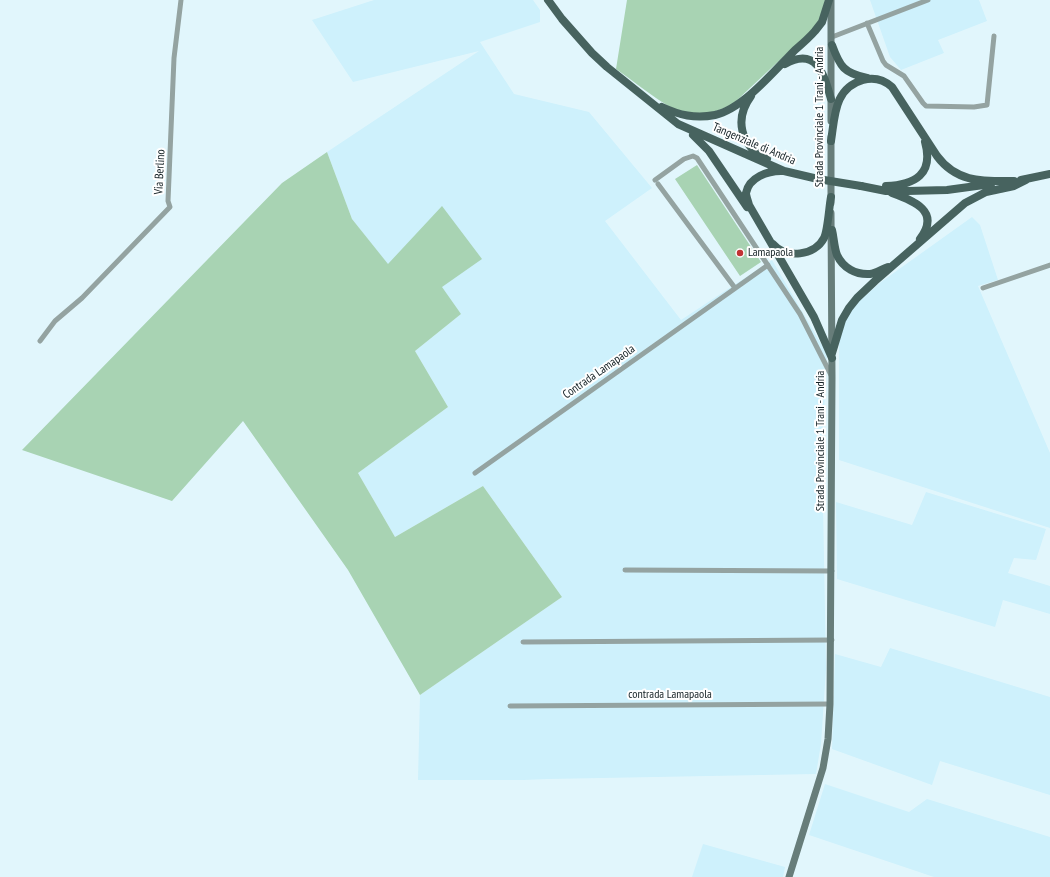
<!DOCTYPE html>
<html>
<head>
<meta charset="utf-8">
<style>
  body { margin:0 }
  canvas { display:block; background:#e1f6fc }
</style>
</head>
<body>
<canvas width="1050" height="877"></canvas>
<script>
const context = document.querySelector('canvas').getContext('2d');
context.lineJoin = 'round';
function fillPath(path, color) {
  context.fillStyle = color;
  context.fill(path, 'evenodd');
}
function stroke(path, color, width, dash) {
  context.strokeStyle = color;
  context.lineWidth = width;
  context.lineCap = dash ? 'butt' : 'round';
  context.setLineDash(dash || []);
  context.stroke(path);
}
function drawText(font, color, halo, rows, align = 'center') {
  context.font = font + ' "PT Sans Narrow",sans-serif';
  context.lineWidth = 4;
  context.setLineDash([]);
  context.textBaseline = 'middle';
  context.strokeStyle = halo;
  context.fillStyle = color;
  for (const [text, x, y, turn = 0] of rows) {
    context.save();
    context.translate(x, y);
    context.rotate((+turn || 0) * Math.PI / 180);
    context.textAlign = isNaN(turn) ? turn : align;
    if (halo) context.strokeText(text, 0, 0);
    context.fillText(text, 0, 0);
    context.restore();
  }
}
const built = new Path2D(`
  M374 0H533L540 10V22L480 42 514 94 589 112 652 188 605 221 681 320 772 260 827 354 822 448 826 669 821 744 816 774 548 779 523 780H418L420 695 562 597 483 486 395 537 358 473 448 407 415 351 461 314 388 265 352 219 327 152 479 51 353 82 312 20Z
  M870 0H979L987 21 938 40 944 53 901 70 890 57Z
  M972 217 980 225 998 280 978 286 1050 453V528L839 460V342L843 325 849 314 857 303 881 282Z
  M926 492 1046 529 1036 560 1014 558 1008 573 1050 586V614L1003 600 995 627 837 579 836 502 912 525Z
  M890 648 1050 697V795L940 761 932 785 832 749 835 654 881 667Z
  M825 784 909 812 927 799 1050 837V877H934L809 835Z
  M703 844 785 867 783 877H692Z`);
const green = new Path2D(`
  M627 0H825L823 14 815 27 734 103C723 110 701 117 687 114 668 110 634 81 616 69Z
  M327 152 352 219 388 264 442 206 482 259 442 287 461 314 415 351 448 407 358 473 395 537 483 486 562 597 420 695 348 570 243 421 172 501 22 450 282 183Z
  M697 165 761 262 740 276 675 179Z`);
const street = new Path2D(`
  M867 23 883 61 886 65 904 76 923 103 926 106 974 107 987 105 994 36
  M832 37 928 0
  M655 180 684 159 693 156 697 158 800 314 831 375
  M658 184 735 288
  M983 288 1050 265
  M40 341 55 321 82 298 170 207 168 201 174 58 181 0
  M475 473 768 265
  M625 570 832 571
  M523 642 832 640
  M510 706 830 704`);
const secondary = new Path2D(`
  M831 0V121
  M831 203V137
  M789 877 823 768 828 739 830 704 832 378 831 213`);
const primary = new Path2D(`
  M548 0 562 19 592 53 607 67 678 124 784 171 818 179
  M832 45C840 67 844 73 867 78
  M785 64C817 46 824 75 831 99
  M751 96C734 119 740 146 767 159
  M662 107C679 115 695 119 715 115 743 109 775 70 795 50 802 44 809 38 815 31L822 22 829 0
  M693 135 709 151 747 207
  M831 141C835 116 834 88 863 80 874 77 883 79 892 87L937 156C957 183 983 181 1014 181
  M781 171C768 171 749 177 746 193 746 196 748 201 749 205L814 317 832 358
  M1021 180 1050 174
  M861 186 886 191H907L947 190 991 184
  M886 186C915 185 934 174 925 142
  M892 193C914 201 941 211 920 239
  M832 230C834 238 834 247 837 255 843 268 856 275 870 274 876 273 882 269 888 267
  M773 244C786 259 815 256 824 238 828 230 829 207 831 197
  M832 353 842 320 849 308 857 298 875 281 965 203 986 192 1014 186 1026 180`);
const primaryBridge = new Path2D(`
  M818 179 861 186`);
const markers = [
  [740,253,4,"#c13233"]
];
const streetNames = [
  ["Strada Provinciale 1 Trani - Andria",820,117,-90],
  ["Tangenziale di Andria",754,144,23],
  ["Via Berlino",160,172,-87],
  ["Contrada Lamapaola",599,372,-35],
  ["Strada Provinciale 1 Trani - Andria",821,441,-90],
  ["contrada Lamapaola",670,695]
];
const poiNames = [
  ["Lamapaola",748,253]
];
fillPath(built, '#cef1fc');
fillPath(green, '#a8d3b3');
stroke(street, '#94a3a1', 5);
stroke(secondary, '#677d7a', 7);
stroke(primary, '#47635f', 8);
stroke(primaryBridge, '#47635f', 8);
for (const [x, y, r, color] of markers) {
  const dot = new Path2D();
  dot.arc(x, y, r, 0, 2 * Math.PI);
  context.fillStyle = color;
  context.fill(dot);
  stroke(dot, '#fff', 1.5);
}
drawText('12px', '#132024', '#fff', streetNames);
drawText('12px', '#132024', '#fff', poiNames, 'left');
</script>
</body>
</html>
